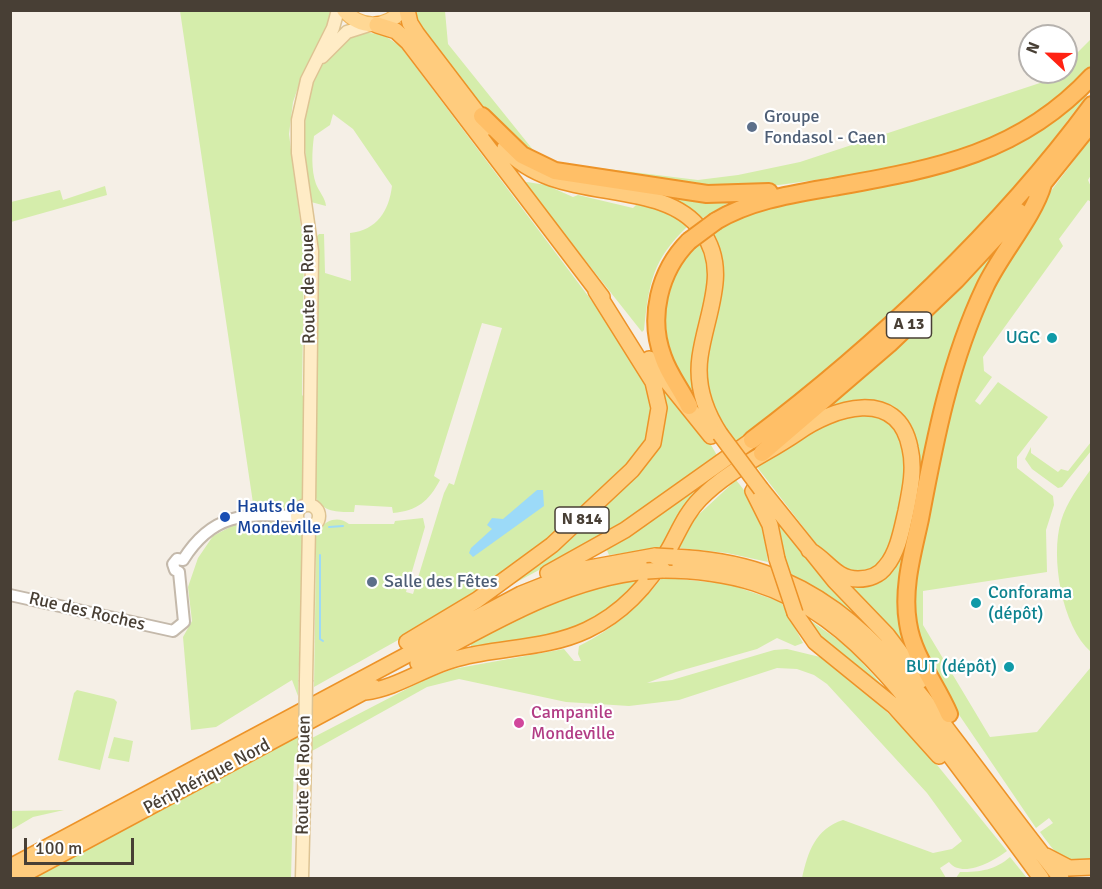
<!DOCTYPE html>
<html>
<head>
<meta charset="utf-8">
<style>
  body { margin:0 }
  #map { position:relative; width:1102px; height:889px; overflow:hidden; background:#f5efe6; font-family:Signika,sans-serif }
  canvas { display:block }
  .frame { position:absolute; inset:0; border:12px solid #483f35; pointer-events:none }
  .north { position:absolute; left:1018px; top:24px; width:60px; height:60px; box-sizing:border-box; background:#fff; border:2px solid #b6b2ae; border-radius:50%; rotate:292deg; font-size:16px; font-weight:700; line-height:24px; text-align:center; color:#483f35 }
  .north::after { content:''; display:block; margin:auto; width:21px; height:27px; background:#ff2213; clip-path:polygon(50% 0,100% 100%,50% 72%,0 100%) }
  .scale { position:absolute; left:24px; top:838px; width:110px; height:27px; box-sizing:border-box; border:3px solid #483f35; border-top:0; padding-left:8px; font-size:18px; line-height:21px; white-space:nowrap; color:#483f35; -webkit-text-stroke:4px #fff; paint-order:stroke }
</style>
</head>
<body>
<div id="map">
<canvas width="1102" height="889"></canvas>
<div class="frame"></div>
<div class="north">N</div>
<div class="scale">100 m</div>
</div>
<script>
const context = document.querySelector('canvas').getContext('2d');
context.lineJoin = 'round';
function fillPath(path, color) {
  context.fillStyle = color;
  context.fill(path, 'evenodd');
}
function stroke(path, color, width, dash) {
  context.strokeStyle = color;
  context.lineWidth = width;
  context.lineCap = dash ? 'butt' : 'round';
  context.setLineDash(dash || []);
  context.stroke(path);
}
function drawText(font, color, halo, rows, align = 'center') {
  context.font = font + ' Signika,sans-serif';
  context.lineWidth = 4.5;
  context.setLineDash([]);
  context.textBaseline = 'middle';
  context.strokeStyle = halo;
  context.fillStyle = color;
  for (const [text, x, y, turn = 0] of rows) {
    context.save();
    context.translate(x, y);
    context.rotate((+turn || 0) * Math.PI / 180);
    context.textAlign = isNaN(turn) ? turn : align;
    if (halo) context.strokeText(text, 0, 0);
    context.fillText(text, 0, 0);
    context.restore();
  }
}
const green = new Path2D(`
  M332 10 325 32 302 76 293 102 289 134 304 251 302 395 307 400 304 497C293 511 283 512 266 511L263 503H253L180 11Z
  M414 11H445L448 44 534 151 558 163 698 180 738 175 800 162 1043 82 1056 72H1066V64L1091 39V68L1050 107 993 141 916 166 779 185 723 188 556 166C548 162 538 160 531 154 499 130 428 47 414 11Z
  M356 32 382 34 400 46 619 337C635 362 656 388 653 420 649 450 623 469 603 489 568 522 531 556 491 583 435 621 373 654 314 687L316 553 312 546C314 529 332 511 349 524H394L395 521 423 518 425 527 406 592 413 594 444 493 449 483 454 485 502 328 482 323 434 476 440 480C429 501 417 511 393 513L392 507 355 505 354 512C337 512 322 513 314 494L315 239 319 234H324L325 273 351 281 350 233C377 230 389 211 392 186L353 129 333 114 330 125 314 136C312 151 311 170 316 184 319 192 325 197 326 206L311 202C305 160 296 96 325 61 334 50 346 41 356 32Z
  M1091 82V90L1026 175 983 225 856 349 737 443C729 432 719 422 713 409 692 365 724 319 723 274 723 258 717 244 710 230L746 212 938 170Z
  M1091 138V175L1088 180 1091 187V202L1088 200 1059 239 1063 246 983 357 984 371 992 377 975 401 980 405 998 382 1048 417 1017 457V468L1053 496 1054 505 1046 530 1047 572 923 591V625L990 737 1037 732 1091 667V860C1065 869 1055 852 1040 832L1053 823 1049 818 1036 828 932 675 911 611 918 551 967 340 1029 220Z
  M527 182 546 185 573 197 578 195 633 208 637 204C656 209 673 214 688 226 652 260 649 283 644 330L642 332 524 183Z
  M105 186 107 195 11 222V202L60 190 63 200Z
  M650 195 733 200 701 219Z
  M1005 236 979 289 911 535 908 651 849 586 881 575 914 472 892 414 822 411Z
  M698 239C721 281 697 311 693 353 692 363 695 390 693 395L687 393 667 357 662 301 667 280Z
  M662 385 708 440 718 457 613 530 502 590 656 447Z
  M854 415C917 414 907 466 899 511 896 528 893 550 882 563 877 569 864 572 856 575L831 563 757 467 820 426Z
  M1091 442V451L1062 487 1058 488 1032 469 1025 459 1031 447V453L1058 472 1061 469 1068 471Z
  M1091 469V652C1062 627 1050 557 1061 521 1067 501 1080 485 1091 469Z
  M736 480C760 509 763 526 768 562L727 553 679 548 695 518Z
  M754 484 895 654 785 574Z
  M702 487 694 495 663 548 609 555 606 548Z
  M285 520 292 523 303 535 298 696 292 680 216 727 191 730 183 637 192 621 188 587 198 558 213 536 234 525Z
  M669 578 728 584 781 602 803 643 795 646 777 638 757 649 676 672 647 683 672 680 774 650 787 649 820 657 873 698 929 755 1007 851C994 861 962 879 949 862L940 868 946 878H802C808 852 815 829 843 820L933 853 952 849 962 841 927 793 827 684 814 675 797 669 777 668 679 700 629 706 566 702 459 679 427 687 312 751V738L426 679 453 669 564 649 574 661H581L578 654 579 646C613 629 638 608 661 579Z
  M643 579 622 603 573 632 473 650 470 643C524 613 581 584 643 579Z
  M800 613 848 647 912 718 820 641Z
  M77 690 114 699 117 702 100 770 58 760 74 693Z
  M298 736V758L294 761 291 878H25Z
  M114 737 133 741 129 762 108 758Z
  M64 810 33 817 11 830V811Z
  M1010 857 1027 878H956L960 872C981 872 995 870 1010 857Z`);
const water = new Path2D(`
  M537 490H543L544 506 473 557 469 553 471 548 492 529 487 525 492 518 503 519Z`);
const stream = new Path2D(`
  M329 527 343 526
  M320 555V639L323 641`);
const tertiary = new Path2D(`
  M183 560C213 512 245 514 297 516
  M179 572 175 570 173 564 177 559 183 560
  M10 595 173 631 184 622 179 572`);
const secondary = new Path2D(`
  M322 57 347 32 369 25
  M297 516a11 11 0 1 1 22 0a11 11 0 1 1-22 0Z
  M309 505 312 251 298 153V120L307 80 333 28 338 10
  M306 680 309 527
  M302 878 305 759`);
const primary = new Path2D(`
  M344 10C360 29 386 29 402 10`);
const trunk = new Path2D(`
  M407 10 410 23 417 34 488 127
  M377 25 396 31 408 42 602 297
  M505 148C555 207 661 175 701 230 731 270 706 313 700 357 696 385 705 411 720 434
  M649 359 711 436
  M761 489 835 581 887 635 921 680
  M753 491 770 525 777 559
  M673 557C811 562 875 634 953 737 989 784 1024 832 1061 878
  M663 570C802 570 866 643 943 746 976 790 1009 834 1041 878
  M548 573 625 530 752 440
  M795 613 815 642 894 706 939 756
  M407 642 477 600 552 545 632 470 653 443 659 408 653 382 596 291
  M418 663C491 624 564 579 647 571
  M365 692C398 688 426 666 459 658 500 647 547 649 587 630 623 613 650 583 669 549 679 531 686 513 700 499 728 470 765 455 797 433 832 408 898 386 910 448 915 469 910 491 906 511 902 528 898 552 886 566 880 575 869 579 858 579 835 579 828 560 809 550
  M1046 856 1069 868 1092 867
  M10 867 521 594 584 569 655 556
  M17 878 373 687`);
const motorway = new Path2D(`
  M482 116 522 155 555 171 707 194 769 192
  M1036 192 1089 126
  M716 221C751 200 793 194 833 187 933 169 1019 155 1092 76
  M689 241C659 271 648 318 663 357 669 375 681 389 689 406
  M752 440C875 347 1000 230 1092 105
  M762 453 889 344 956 280 1019 212
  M949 714C936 683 913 657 908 623 902 588 913 552 920 519 935 439 950 361 985 287 1001 253 1033 218 1043 184`);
const secondaryBridge = new Path2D(`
  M305 759 306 680`);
const trunkBridge = new Path2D(`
  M720 434 761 489
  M655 556 673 557
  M777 559 795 613
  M647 571 663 570`);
const motorwayBridge = new Path2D(`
  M689 241 716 221`);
const markers = [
  [752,127,6,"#5c6f8a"],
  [1052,338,6,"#0f9aa8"],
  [225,517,6,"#1a4fb4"],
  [372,582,6,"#5c6f8a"],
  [976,603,6,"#0f9aa8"],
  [1009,667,6,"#0f9aa8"],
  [519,723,6,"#d1479c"]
];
const shields = [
  [909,325,45],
  [582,520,54]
];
const shieldNames = [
  ["A 13",909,325],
  ["N 814",582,520]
];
const serviceNames = [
  ["Groupe",764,117],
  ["Fondasol - Caen",764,138],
  ["Salle des Fêtes",384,582]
];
const streetNames = [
  ["Route de Rouen",309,284,-91],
  ["Rue des Roches",87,612,13],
  ["Route de Rouen",304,775,-89],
  ["Périphérique Nord",207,777,-28]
];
const cultureNames = [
  ["UGC",1040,338],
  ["Conforama",988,593,"left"],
  ["(dépôt)",988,614,"left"],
  ["BUT (dépôt)",997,667]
];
const transitNames = [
  ["Hauts de",237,507],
  ["Mondeville",237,528]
];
const hotelNames = [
  ["Campanile",531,713],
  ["Mondeville",531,734]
];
fillPath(green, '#d5edab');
fillPath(water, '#9cdaf8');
stroke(stream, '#9cdaf8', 2);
stroke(tertiary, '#c4b9ab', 14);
stroke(secondary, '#ddc393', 15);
stroke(primary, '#f0b559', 16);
stroke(trunk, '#ed9328', 18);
stroke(motorway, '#ed9328', 20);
stroke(tertiary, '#fff', 10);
stroke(secondary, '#ffecc6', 12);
stroke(primary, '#ffd895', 14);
stroke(trunk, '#ffcc7e', 15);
stroke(motorway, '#ffbf67', 16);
stroke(secondaryBridge, '#ddc393', 15, []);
stroke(trunkBridge, '#ed9328', 18, []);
stroke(motorwayBridge, '#ed9328', 20, []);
stroke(secondaryBridge, '#ffecc6', 12);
stroke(trunkBridge, '#ffcc7e', 15);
stroke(motorwayBridge, '#ffbf67', 16);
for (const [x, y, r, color] of markers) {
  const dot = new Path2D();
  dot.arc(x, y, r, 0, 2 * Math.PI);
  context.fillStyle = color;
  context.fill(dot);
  stroke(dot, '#fff', 2);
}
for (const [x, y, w] of shields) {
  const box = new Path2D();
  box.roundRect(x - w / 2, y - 13, w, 26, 4.5);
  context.fillStyle = '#fff';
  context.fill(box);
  stroke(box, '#483f35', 1.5);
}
drawText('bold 16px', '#483f35', null, shieldNames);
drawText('18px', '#4e5e75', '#fff', serviceNames, 'left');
drawText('18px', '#483f35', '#fff', streetNames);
drawText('18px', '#0d838f', '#fff', cultureNames, 'right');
drawText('18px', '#164399', '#fff', transitNames, 'left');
drawText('18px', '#b23c85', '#fff', hotelNames, 'left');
</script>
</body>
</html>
